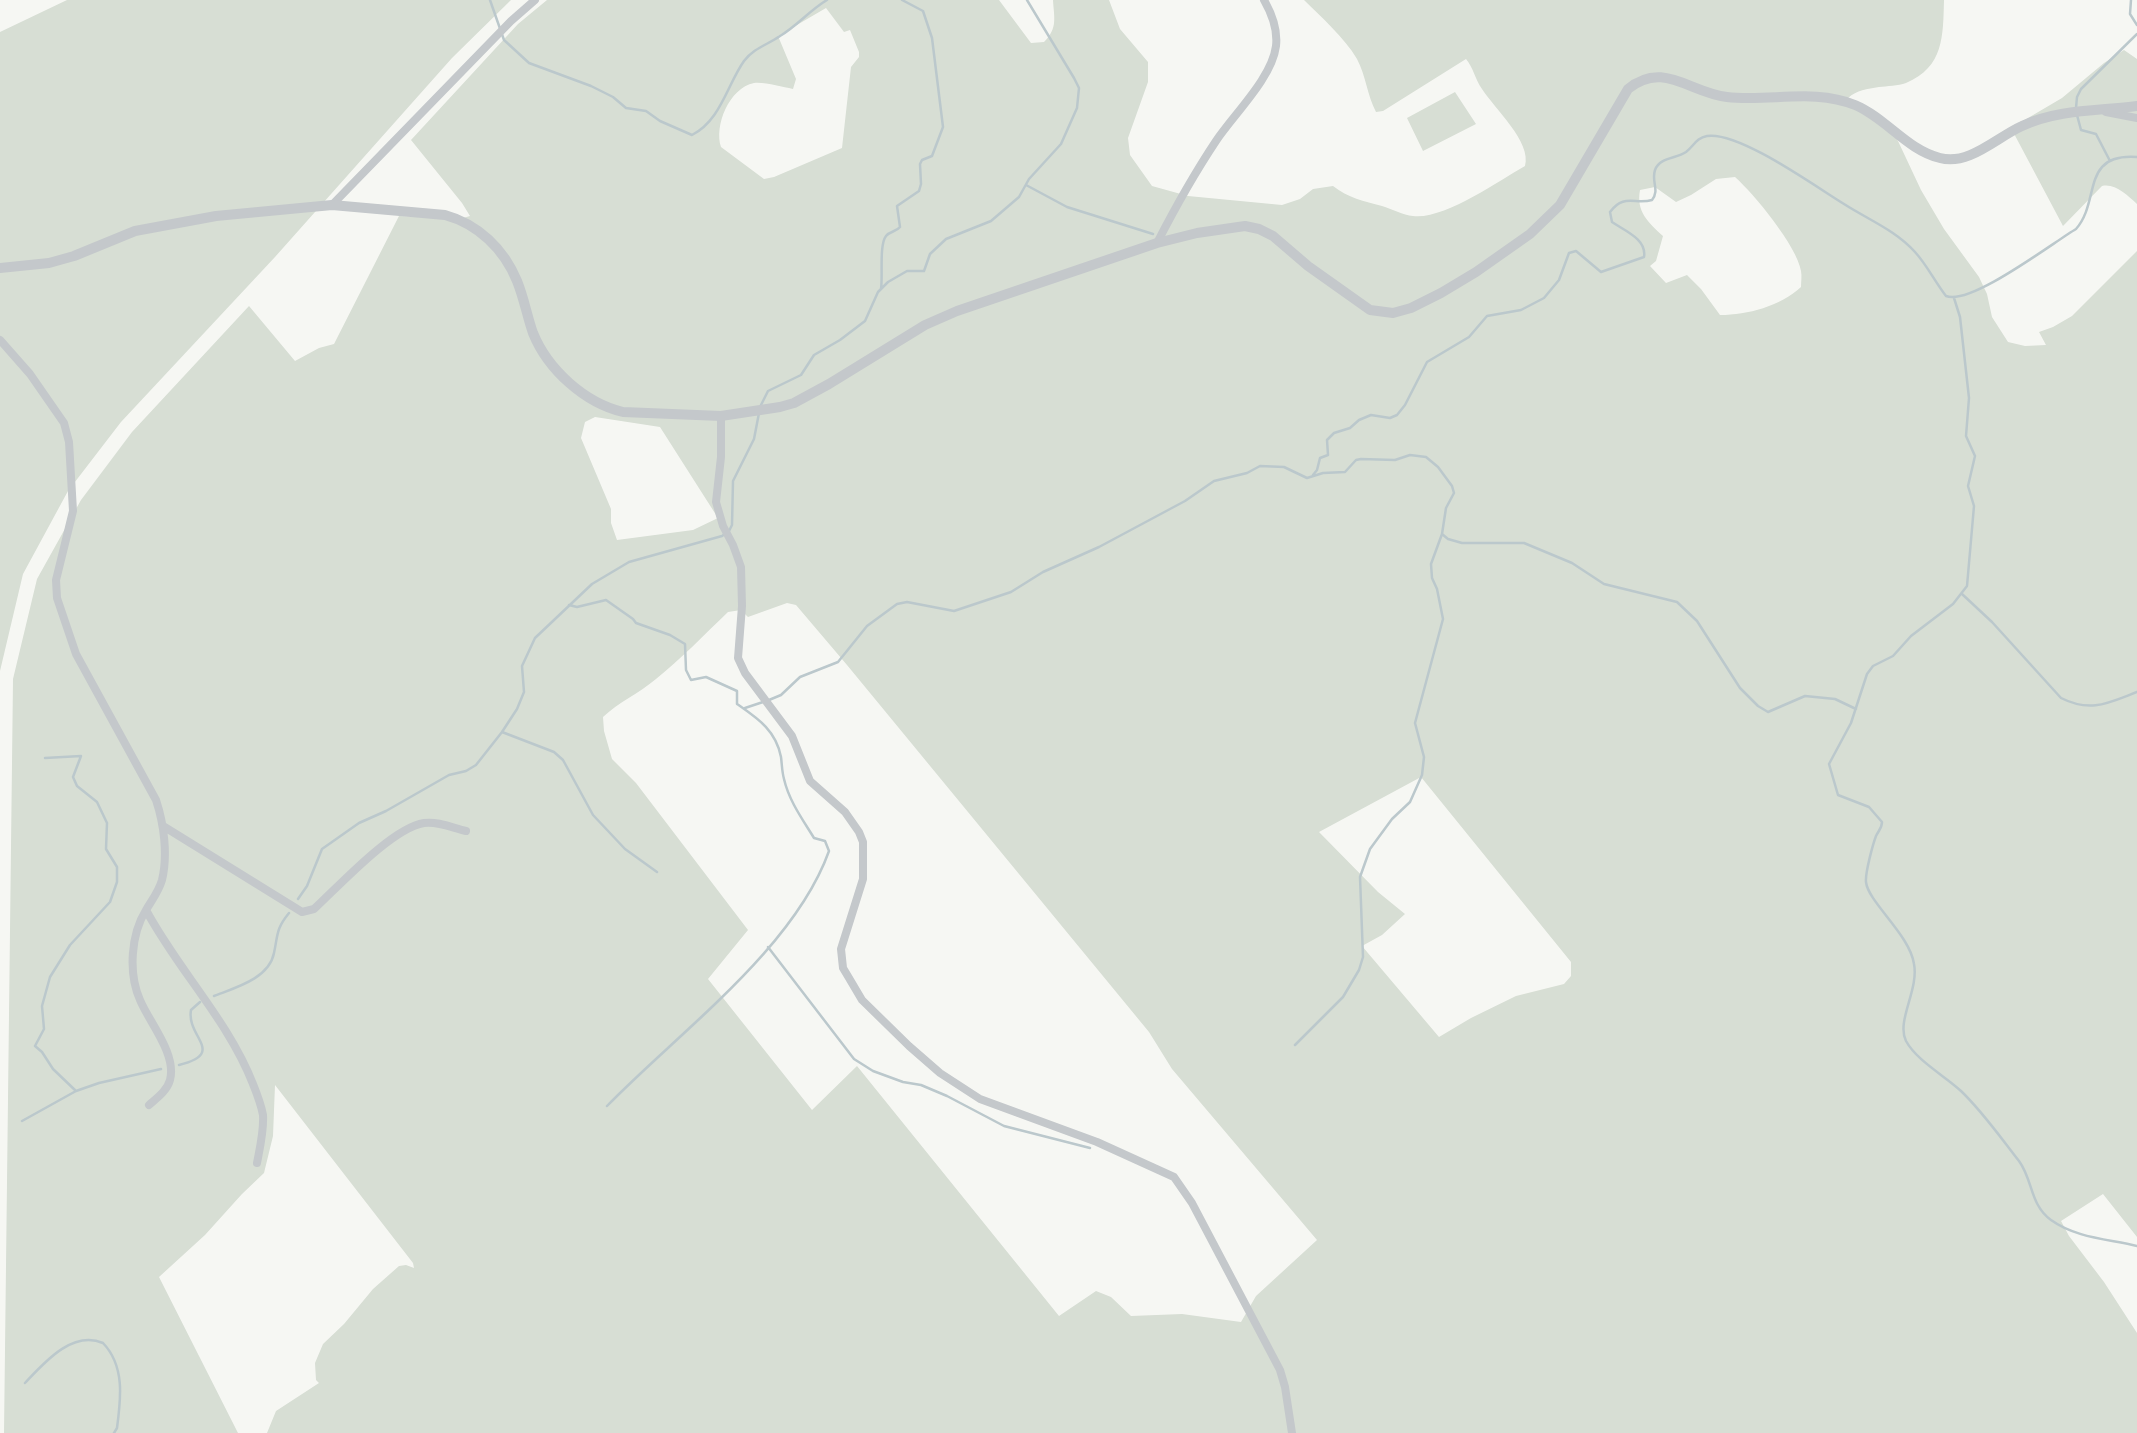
<!DOCTYPE html>
<html>
<head>
<meta charset="utf-8">
<style>
  body { margin:0 }
  canvas { display:block; background:#f6f7f3 }
</style>
</head>
<body>
<canvas width="2137" height="1433"></canvas>
<script>
const context = document.querySelector('canvas').getContext('2d');
context.lineJoin = 'round';
function fillPath(path, color) {
  context.fillStyle = color;
  context.fill(path, 'evenodd');
}
function stroke(path, color, width, dash) {
  context.strokeStyle = color;
  context.lineWidth = width;
  context.lineCap = dash ? 'butt' : 'round';
  context.setLineDash(dash || []);
  context.stroke(path);
}
const green = new Path2D(`
  M67 0H511L452 58 275 257 121 422 68 491 23 574 0 671V32Z
  M547 0H999L1031 43 1044 42C1058 28 1054 18 1053 0H1109L1120 29 1148 62V82L1128 138 1130 155 1152 186 1188 196 1282 205 1300 199 1313 189 1333 186C1348 198 1364 201 1382 206 1392 209 1403 215 1413 216 1444 220 1498 181 1525 166 1532 142 1494 108 1482 89 1475 79 1473 67 1466 59L1383 111 1376 112C1367 95 1366 76 1357 59 1344 37 1321 17 1304 0H1944C1943 36 1944 67 1906 83 1898 86 1887 86 1879 87 1867 89 1857 90 1848 98L1888 127 1898 141 1921 190 1944 229 1979 277 1987 294 1992 317 2008 342 2025 346 2046 345 2039 332 2053 327 2072 316 2137 251V1237L2103 1194 2061 1221 2069 1236 2104 1282 2137 1333V1433H267L276 1411 319 1383 316 1380 315 1363 323 1344 344 1324 373 1289 399 1266 406 1265 414 1268 413 1263 275 1085 273 1136 264 1173 242 1194 205 1235 159 1277 238 1433H4L13 679 37 579 81 500 132 432 249 306 295 361 319 348 334 344 399 216 463 218 470 216 462 203 411 140 518 24ZM826 8 844 32 850 30 859 52V57L851 67 842 148 774 177 764 179 721 147C714 126 729 88 754 83 766 82 782 87 793 89L796 79 778 36ZM1735 177C1754 194 1797 246 1801 271 1802 276 1801 282 1801 287 1780 306 1748 315 1720 315L1701 289 1687 275 1666 283 1650 266 1656 261 1663 236C1648 222 1636 212 1640 190L1655 187 1676 202 1691 195 1716 179ZM595 417 660 427 718 518 693 530 617 540 611 523V509L581 438 585 422ZM787 603 796 605 847 665 1149 1032 1172 1069 1317 1240 1256 1296 1241 1322 1182 1314 1131 1316 1111 1297 1096 1291 1059 1316 857 1066 812 1110 708 979 748 930 636 783 612 759 604 731 603 717C619 702 638 694 656 679 681 659 704 635 728 612L741 610 748 617ZM1421 777 1571 962V976L1564 984 1516 996 1471 1018 1439 1037 1362 946 1382 935 1405 914 1378 892 1319 832Z
  M2124 50 2137 59V204C2127 195 2115 183 2102 186L2063 226 2011 128 2062 98 2104 63Z
  M1455 92 1476 124 1423 151 1407 118Z`);
const stream = new Path2D(`
  M490 0 504 40 529 63 591 86 613 97 626 108 646 111 660 121 692 135C721 120 727 85 744 61 754 48 767 45 780 36 797 26 810 10 827 0
  M2131 0 2130 14 2137 25
  M2076 108 2077 97 2081 89 2137 34
  M2077 115 2081 130 2096 134 2110 161
  M1026 185 1067 207 1153 234
  M881 289C883 276 879 245 886 236 890 231 896 232 900 227L897 206 919 191 921 184 920 164 922 160 932 156 943 127 932 38 923 11 902 0
  M1954 298 1960 317 1969 398 1966 436 1975 456 1968 486 1974 506 1967 586 1953 604 1911 636 1893 656 1873 666 1867 674 1851 723 1829 764 1838 795 1869 807 1882 822C1882 828 1879 830 1876 836 1873 844 1865 873 1866 882 1868 902 1910 935 1914 964 1919 990 1896 1021 1906 1041 1917 1061 1945 1076 1961 1091 1982 1111 2001 1138 2019 1161 2033 1180 2030 1205 2051 1220 2076 1238 2108 1239 2137 1246
  M760 407 768 391 801 375 814 355 840 340 865 321 878 292 888 282 907 271H924L930 254 946 239 991 221 1019 197 1029 179 1061 144 1077 108 1079 88 1074 78 1027 0
  M1313 475 1317 470 1320 458 1328 455 1327 440 1334 433 1350 428 1359 420 1371 415 1390 418 1397 415 1405 405 1427 362 1469 337 1487 316 1521 310 1544 298 1559 280 1569 253 1576 251 1601 272 1644 257C1647 239 1625 231 1612 222L1610 212C1624 193 1635 205 1652 200 1660 190 1651 182 1655 170 1660 157 1676 159 1686 152 1694 146 1696 138 1707 136 1739 131 1816 187 1844 204 1869 220 1895 230 1915 252 1927 265 1935 282 1946 296 1970 306 2051 244 2076 229 2101 201 2080 153 2137 157
  M1442 534 1448 539 1462 543H1524L1572 563 1604 584 1677 602 1697 621 1740 688 1758 706 1768 712 1805 696 1835 699 1856 709
  M1962 594 1992 622 2061 698C2091 713 2108 703 2137 692
  M569 605 577 607 606 600 633 619 636 623 670 635 685 644 686 670 691 680 706 677 737 691V704C757 718 776 730 781 757 782 765 782 772 784 779 789 801 803 820 814 838L825 841 829 851C794 949 679 1032 607 1106
  M769 700 781 695 800 677 838 662 867 626 897 604 907 602 954 611 1011 592 1043 572 1099 547 1185 501 1214 481 1247 473 1260 466 1284 467 1307 478 1323 473 1345 472 1356 460 1361 459 1395 460 1410 455 1426 457 1438 467 1452 486 1454 493 1446 508 1442 534 1431 564 1432 578 1437 589 1443 619 1415 723 1424 757 1422 775 1410 802 1392 819 1370 849 1360 877 1363 957 1359 970 1343 997 1295 1045
  M745 708 763 702
  M502 732 554 752 563 760 593 815 625 849 657 872
  M45 758 81 756 73 777 77 786 97 802 107 823 106 849 117 867V882L110 902 70 945 50 977 42 1006 44 1029 35 1046 42 1052 53 1069 76 1091
  M298 899 307 886 322 849 359 823 386 811 449 775 466 771 476 765 502 732 517 709 524 692 522 666 535 638 592 584 629 562 722 536 729 531 732 525 733 481 754 439 759 413
  M768 947 854 1059 873 1071 903 1082 921 1085 947 1096 1004 1126 1090 1148
  M214 996C234 988 269 979 274 953 278 934 276 929 289 913
  M179 1065C227 1053 186 1037 191 1010L200 1002
  M22 1121 76 1091 99 1083 161 1069
  M25 1383C44 1363 72 1330 103 1343 125 1366 121 1398 117 1428L114 1433`);
const minor = new Path2D(`
  M2106 112 2137 118
  M332 205 511 21 535 0
  M1157 243C1175 208 1194 174 1216 141 1234 114 1272 78 1276 46 1278 29 1272 14 1264 0
  M0 340 30 374 64 423 69 442 73 511 56 580 57 598 76 654 156 800C164 824 168 855 162 880 159 891 152 900 146 910 178 970 228 1020 253 1084 257 1094 261 1104 263 1115 264 1131 260 1147 257 1163
  M721 416V457L716 502 723 526 733 545 741 567 742 606 738 658 745 673 792 736 810 781 845 812 859 832 863 842V879L841 949 843 968 849 978 862 1000 909 1046 940 1073 980 1099 1097 1142 1174 1177 1192 1203 1280 1370 1285 1387 1292 1433
  M163 826 302 912 314 909C339 886 392 828 424 823 438 821 453 828 466 831
  M146 910C131 934 128 973 140 1000 149 1022 177 1054 170 1080 167 1091 157 1098 149 1105`);
const tertiary = new Path2D(`
  M0 268 49 263 74 256 135 231 216 216 332 205 445 215C478 224 504 249 517 281 524 298 527 316 533 333 548 370 585 403 623 412L721 416 780 407 794 403 829 384 925 325 957 311 1157 243 1197 233 1245 226 1259 229 1273 236 1308 266 1370 310 1393 313 1411 308 1441 293 1476 272 1530 234 1560 205 1628 89C1663 60 1690 93 1727 97 1769 102 1815 88 1855 105 1886 118 1907 150 1940 158 1969 166 1997 137 2022 126 2058 109 2099 111 2137 106`);
fillPath(green, '#d7ded4');
stroke(stream, '#bbc8cc', 2.5);
stroke(minor, '#c4c8cb', 8);
stroke(tertiary, '#c4c8cb', 10);
</script>
</body>
</html>
